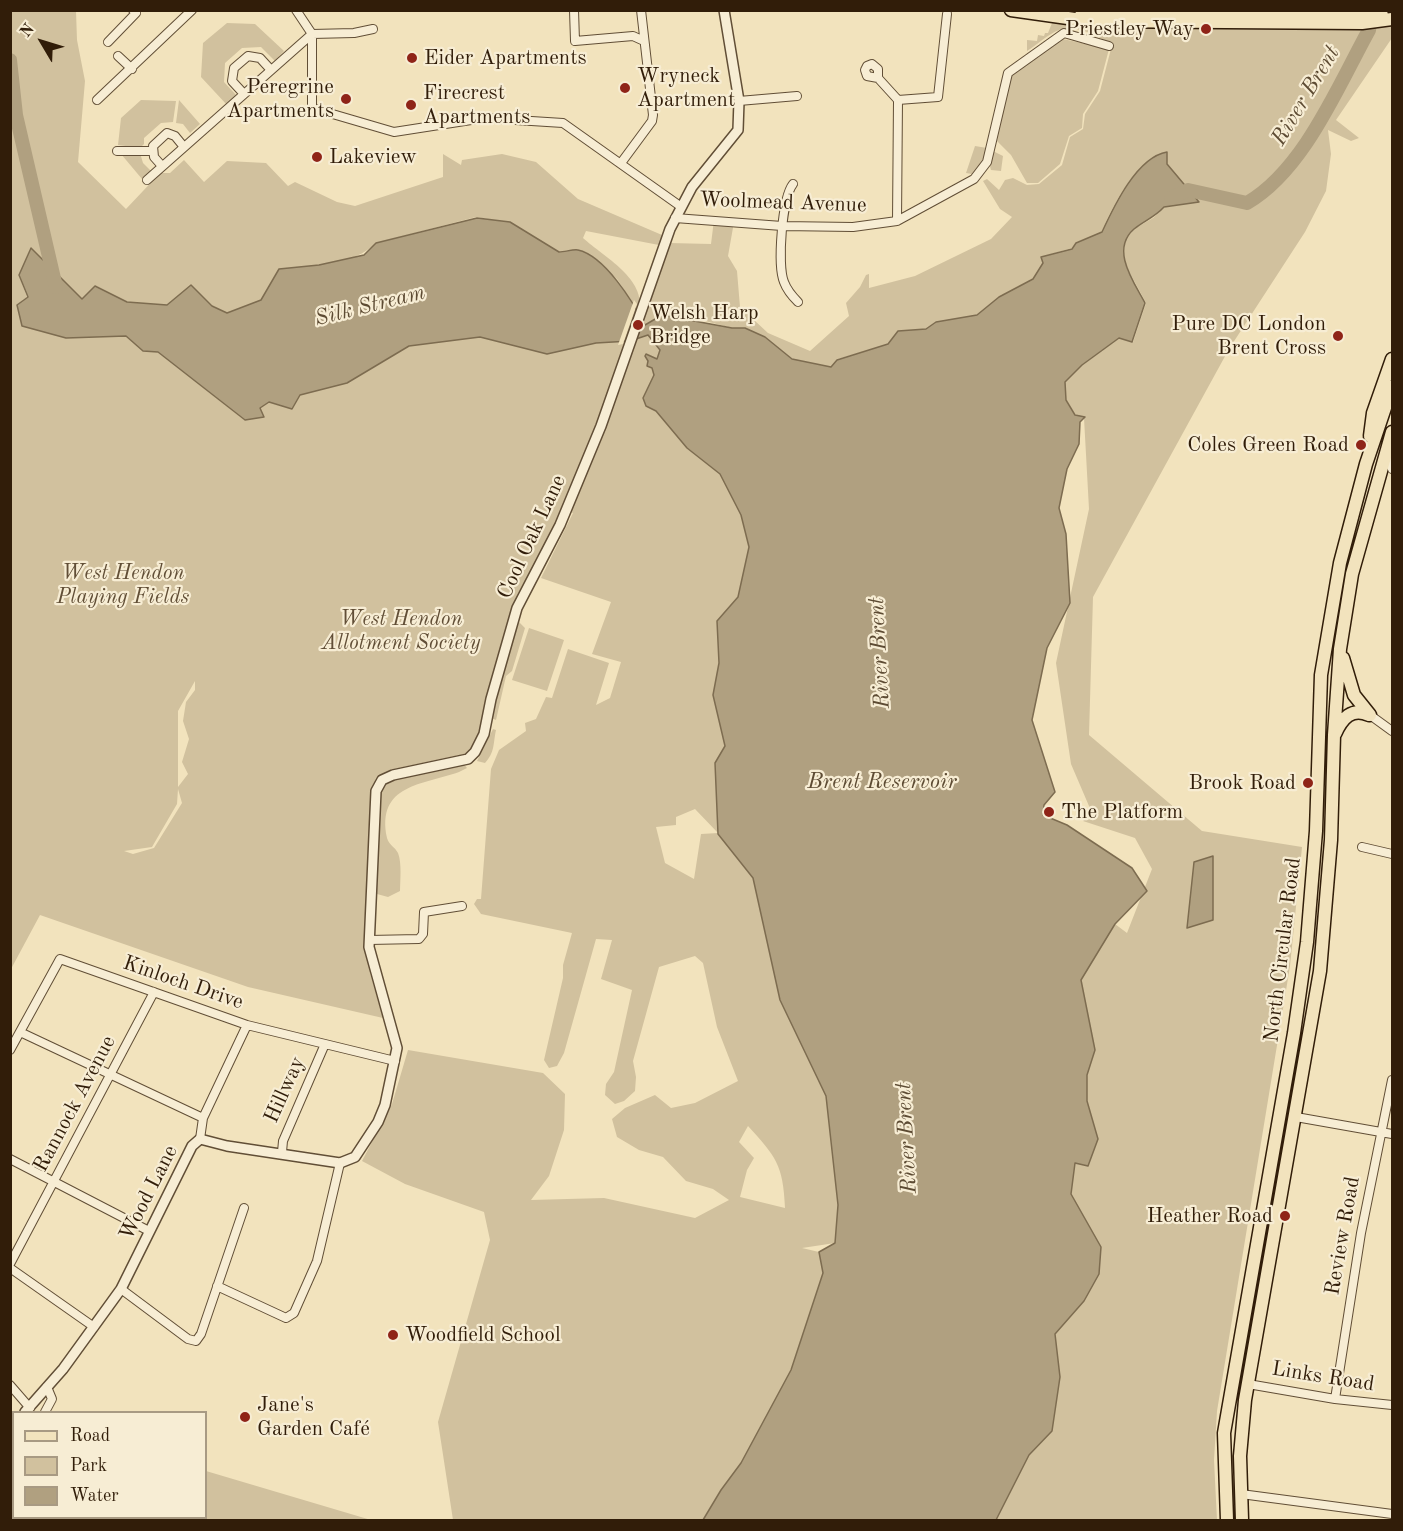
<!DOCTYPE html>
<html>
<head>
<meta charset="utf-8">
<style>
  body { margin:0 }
  #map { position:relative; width:1403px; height:1531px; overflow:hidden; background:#f2e3bd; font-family:"Old Standard TT",serif }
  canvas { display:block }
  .frame { position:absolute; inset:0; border:12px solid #311d09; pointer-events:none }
  .legend { position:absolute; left:12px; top:1411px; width:195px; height:108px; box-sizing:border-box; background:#f7edd4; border:2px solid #a89a83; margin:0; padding:8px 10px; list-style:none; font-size:18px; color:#311d09 }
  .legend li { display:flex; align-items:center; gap:12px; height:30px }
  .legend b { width:30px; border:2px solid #a89a83 }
  .north { position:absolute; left:12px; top:12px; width:60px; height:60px; -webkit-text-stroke:4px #f7edd4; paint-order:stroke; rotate:308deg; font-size:16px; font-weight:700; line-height:24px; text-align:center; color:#311d09 }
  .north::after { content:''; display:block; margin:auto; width:21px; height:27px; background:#311d09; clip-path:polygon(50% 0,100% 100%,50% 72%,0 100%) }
</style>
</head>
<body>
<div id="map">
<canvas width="1403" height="1531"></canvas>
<div class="frame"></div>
<ul class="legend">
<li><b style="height:8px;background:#f2e3bd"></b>Road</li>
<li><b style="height:16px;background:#d1c19e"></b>Park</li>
<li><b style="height:16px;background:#b0a080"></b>Water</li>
</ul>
<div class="north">N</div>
</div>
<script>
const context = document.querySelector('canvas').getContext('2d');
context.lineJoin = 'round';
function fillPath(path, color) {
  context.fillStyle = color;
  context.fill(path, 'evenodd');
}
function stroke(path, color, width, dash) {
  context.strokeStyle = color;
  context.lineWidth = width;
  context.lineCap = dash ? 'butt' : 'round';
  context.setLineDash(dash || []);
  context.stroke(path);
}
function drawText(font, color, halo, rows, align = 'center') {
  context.font = font + ' "Old Standard TT",serif';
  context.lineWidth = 4.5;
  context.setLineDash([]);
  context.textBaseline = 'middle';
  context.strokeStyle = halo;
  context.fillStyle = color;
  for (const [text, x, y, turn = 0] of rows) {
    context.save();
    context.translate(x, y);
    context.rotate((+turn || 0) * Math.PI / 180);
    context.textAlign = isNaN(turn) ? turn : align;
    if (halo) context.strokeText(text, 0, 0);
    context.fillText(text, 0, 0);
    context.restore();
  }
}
const green = new Path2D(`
  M11 11H76L77 40 85 81 78 162 126 209 160 173H170L184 160 204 182 227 161 266 163 288 186 295 182 337 202 355 206 443 177V154L461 165 462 160 502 154 536 162 578 199 662 235 659 245 586 231 583 238C604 257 647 279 639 312L617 279 590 256 577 249 559 252 511 223 476 217 376 243C353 266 311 266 280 269L261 300 227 313 214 307 191 285 167 305 127 302 96 286 83 300 30 249 19 276 27 297 17 305 23 326 126 336 143 351 159 352 244 420 263 417 260 408 268 402 292 409 299 395 347 383 408 346 479 336 547 354 596 343 630 341 648 335 660 350 657 359 647 354 654 375 644 397 687 448 720 474 741 515 749 547 738 597 717 621 719 663 713 695 725 746 718 834 753 878 780 1000 826 1096 838 1205 835 1243 802 1248 819 1252 823 1273 791 1370 741 1463 721 1490 703 1520H453L438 1422 490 1240 484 1212 405 1184 362 1161 392 1104 408 1050 543 1073 565 1094 564 1130 549 1176 531 1200 604 1198 695 1218 729 1200 713 1189 686 1181 663 1157 639 1150 617 1137 612 1119 625 1108 655 1095 671 1108 695 1103 738 1081 717 1027 703 963 695 956 659 967 633 1061 636 1077 635 1091 624 1101 615 1104 605 1095 606 1084 614 1072 632 990 601 979 612 940 596 939 564 1053 557 1066 549 1068 544 1060 563 978V965L572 933 481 914 474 904 477 899H481L491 769 499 750 526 731 525 723 536 719 546 697 552 698 568 649 609 663 596 705 610 698 621 662 592 654 611 602 541 578 573 513 561 508 559 519 515 599 487 694 478 737 469 753 390 770 376 778 374 785 372 973H370L383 1018 248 987 40 915 11 969ZM195 681V690L186 702 183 721 189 739 182 762 188 774 178 787V711ZM178 789 182 803 154 848 133 854 124 851 152 847 177 804ZM695 809 718 833 701 834 694 879 665 863 656 827 676 825V817ZM748 1126C776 1157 783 1164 785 1208L740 1197 747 1170 754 1158 739 1142Z
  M1392 16V38L1336 120 1359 138 1351 141 1328 130 1331 154 1326 191 1305 232 1229 349 1093 597 1089 735 1202 831 1302 847 1290 966 1217 1411 1214 1460 1217 1520H996L1029 1455 1052 1431 1060 1377 1055 1334 1084 1301 1101 1247 1071 1194 1075 1163 1098 1139 1087 1101V1074L1095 1050 1081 980 1115 924 1127 933 1152 869 1135 838 1083 821 1092 813 1071 764 1056 663 1089 509 1084 418 1075 414 1066 399 1065 382 1082 365 1119 338 1133 342 1146 303 1124 262 1125 240 1134 229 1153 218 1165 207 1198 202 1167 164V152C1136 158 1113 206 1101 233L1077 242 1072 248 1041 257 1043 264 1034 278 1000 297 977 315 937 322 927 329 899 331 889 344 838 359 832 367 791 359 765 337 745 328H732L705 321 645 325 643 320 669 243 711 244 714 220 734 222 728 256 737 271 740 307 768 333 810 351 849 316 846 303 860 287 866 275 869 274V288L915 276 991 239 1012 217 1000 209 983 181 987 179 999 190 1005 180 1013 178 1027 185 1039 184 1062 165 1070 137 1083 129 1085 114 1100 91 1112 45C1099 36 1076 24 1059 30 1048 34 1037 45 1027 51V40L1037 41 1038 35 1044 36 1045 33H1048L1052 23 1060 17Z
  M227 23 255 24 284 51 275 61 261 47 242 48 225 63 224 82 237 96 227 105 201 77 203 43Z
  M1063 39 1109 49 1098 91 1083 114 1082 128 1069 136 1060 164 1038 183H1027L1011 155 997 141 1011 75Z
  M141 100 176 101 173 122 161 123 144 138V144L140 148 118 145 121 118Z
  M179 100 200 124 190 133 183 124 176 123Z
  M975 146 987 148 981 164 972 174 966 173Z
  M993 151 1003 156 1001 171 991 170 989 163Z
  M140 153 143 163 151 171 142 179 121 154Z
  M519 622 525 628 512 671 506 676 496 720 491 718 495 694Z
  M529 628 564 640 547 691 512 680Z
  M493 729 496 730C493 744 495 752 485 763L477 761Z
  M462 762 467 768 459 772C423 785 376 784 387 838 389 845 395 847 398 853 402 863 400 881 400 891L388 897 377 894 379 793 386 781Z
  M206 1471 371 1520H170L172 1518H206Z`);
const water = new Path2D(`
  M1167 152V164L1199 202 1164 207C1155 217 1144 221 1134 229 1110 250 1134 282 1145 303L1132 342 1119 338 1082 365 1065 382 1066 400 1075 415 1085 417 1080 422 1079 444 1067 469 1059 508 1066 534 1070 603 1047 648 1032 720 1055 792 1044 805 1043 815 1067 825 1132 868 1147 891 1115 924 1081 980 1095 1050 1087 1075V1101L1098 1139 1088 1166 1075 1163 1071 1194 1101 1247 1099 1274 1084 1301 1055 1334 1060 1377 1052 1431 1029 1455 996 1520H703L721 1490 741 1463 791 1370 823 1273 819 1252 835 1243 838 1205 826 1096 780 1000 753 878 718 834 715 763 725 746 713 695 719 663 717 621 738 597 749 547 741 515 720 474 687 448 656 411 646 406 643 398 654 375 652 368 647 366 648 361 645 356 646 354 657 359 660 350 648 335 630 341 596 343 547 354 480 337 409 346 347 383 300 395 292 409 269 402 260 408 264 417 245 420 158 352 143 351 126 336 66 338 22 326 17 305 28 297 19 275 31 248 82 299 95 286 127 302 167 305 191 285 212 306 227 313 261 300 279 269 319 265 364 255 376 243 477 218 510 222 559 252C565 252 573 249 578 250 605 256 633 302 645 325L662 315 732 328H745L765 337 792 359 831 367 837 360 888 344 898 331 926 329 936 322 977 315 999 297 1033 279 1043 263 1041 257 1072 249 1076 243 1102 232C1114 206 1137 157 1167 152Z
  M1213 856V920L1187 928 1194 862Z`);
const pier = new Path2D(`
  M634 300 637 304 623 344 618 345Z`);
const river = new Path2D(`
  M10 60 16 115 56 287
  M1171 198 1188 190 1247 203C1304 170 1338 86 1369 30L1372 10`);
const minor = new Path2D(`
  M296 10 312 34 354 33 373 29
  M574 10 575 41 633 36 644 41
  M312 34V108L394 132 484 118 563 123 680 206
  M108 42 136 13 133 10
  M118 56 132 69
  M878 78V69L872 64 867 66 865 70 867 76 878 78 898 100
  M244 94 232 81 234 68 248 56 260 58 271 70
  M97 100 192 10
  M739 101 797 96
  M117 151H153
  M621 163 652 121 653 115 641 10
  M162 166 154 157 153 146 167 133 175 136 184 147
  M147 180 312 34
  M793 184C782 198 777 265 784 282 787 290 792 296 798 302
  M675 218 782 226 853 227 897 221 974 179 987 162 1008 73 1064 33 1109 46
  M897 221 898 100 938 97 947 14
  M1390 458 1392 469
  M1370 715 1392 731
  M1362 847 1392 854
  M369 940 419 939 423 934 424 912 462 906
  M20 1032 203 1118
  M10 1050 60 959 247 1025 395 1061
  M1296 1117 1392 1134
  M200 1139 203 1118 247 1025
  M282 1152 283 1141 325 1044
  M10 1159 149 1231
  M10 1264 154 992
  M10 1268 94 1327
  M217 1286 286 1318 294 1313 317 1261 340 1163
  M121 1289 188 1339 196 1341 201 1334 244 1208
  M1248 1384 1335 1399 1392 1405
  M10 1385 30 1408
  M1335 1399 1361 1233 1392 1080
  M45 1412 52 1399 47 1387
  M10 1475 14 1472
  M1241 1494 1392 1514
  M54 1518 56 1520
  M104 1520 106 1518`);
const tertiary = new Path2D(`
  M25 1412 63 1369 121 1289 192 1146 200 1139 227 1146 340 1163 355 1157 378 1122 385 1105 397 1048 369 947 376 791 382 780 393 775 468 759 475 752 484 734 491 699 517 608 560 525 601 426 670 229 692 187 738 130 739 101 724 10
  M10 1428 14 1425`);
const primary = new Path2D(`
  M1011 10 1089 21 1362 23 1392 19
  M1081 10 1382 15`);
const trunk = new Path2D(`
  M1370 436 1373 413 1392 359
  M1343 658 1354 695 1370 715
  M1335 734C1342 718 1352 707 1369 715
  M1227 1520 1224 1433 1294 1033 1307 942 1316 831 1321 675 1340 563 1366 464 1392 387
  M1242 1520 1240 1456 1245 1400 1320 971 1331 840 1334 735 1340 649 1352 574 1392 432`);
const markers = [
  [1206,29,6,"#8f2418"],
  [412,58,6,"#8f2418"],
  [625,88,6,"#8f2418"],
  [346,99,6,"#8f2418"],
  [411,105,6,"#8f2418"],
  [317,157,6,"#8f2418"],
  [638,325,6,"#8f2418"],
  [1338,336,6,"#8f2418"],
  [1361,445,6,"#8f2418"],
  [1308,783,6,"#8f2418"],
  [1049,812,6,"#8f2418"],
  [1285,1216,6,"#8f2418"],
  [393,1335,6,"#8f2418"],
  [245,1417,6,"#8f2418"]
];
const poiNames = [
  ["Priestley Way",1194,29,"right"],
  ["Eider Apartments",424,58],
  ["Wryneck",637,76],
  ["Apartment",637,100],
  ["Peregrine",334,87,"right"],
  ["Apartments",334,111,"right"],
  ["Firecrest",423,93],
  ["Apartments",423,117],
  ["Lakeview",329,157],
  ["Welsh Harp",650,313],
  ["Bridge",650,337],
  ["Pure DC London",1326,324,"right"],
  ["Brent Cross",1326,348,"right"],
  ["Coles Green Road",1349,445,"right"],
  ["Brook Road",1296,783,"right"],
  ["The Platform",1061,812],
  ["Heather Road",1273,1216,"right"],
  ["Woodfield School",405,1335],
  ["Jane's",257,1405],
  ["Garden Café",257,1429]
];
const streetNames = [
  ["Woolmead Avenue",783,203,2],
  ["Cool Oak Lane",532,537,-65],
  ["North Circular Road",1283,950,-83],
  ["Kinloch Drive",183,983,19],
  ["Hillway",285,1090,-66],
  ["Rannock Avenue",75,1104,-62],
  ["Wood Lane",149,1193,-63],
  ["Review Road",1343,1236,-80],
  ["Links Road",1323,1377,9]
];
const parkNames = [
  ["West Hendon",123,573],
  ["Playing Fields",123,597],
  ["West Hendon",401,619],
  ["Allotment Society",401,643]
];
const waterNames = [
  ["River Brent",1306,96,-59],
  ["Silk Stream",370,306,-14],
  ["River Brent",880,653,-93],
  ["Brent Reservoir",882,782],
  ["River Brent",907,1138,-93]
];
fillPath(green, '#d1c19e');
fillPath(water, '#b0a080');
stroke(water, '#7d6c50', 1.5);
fillPath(pier, '#f2e3bd');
stroke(river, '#b0a080', 14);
stroke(minor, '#614e36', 10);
stroke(tertiary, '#614e36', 12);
stroke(primary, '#311d09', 15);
stroke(trunk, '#311d09', 15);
stroke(minor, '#f7edd4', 8);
stroke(tertiary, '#f7edd4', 9);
stroke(primary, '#f2e3bd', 12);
stroke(trunk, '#f2e3bd', 12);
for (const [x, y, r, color] of markers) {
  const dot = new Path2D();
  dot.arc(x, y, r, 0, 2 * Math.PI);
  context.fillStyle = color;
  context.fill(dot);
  stroke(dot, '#f7edd4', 2);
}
drawText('21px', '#311d09', '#f7edd4', poiNames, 'left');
drawText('21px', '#311d09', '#f7edd4', streetNames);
drawText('italic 21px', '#614e36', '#f7edd4', parkNames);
drawText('italic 22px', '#5d4b33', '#f7edd4', waterNames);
</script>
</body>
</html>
